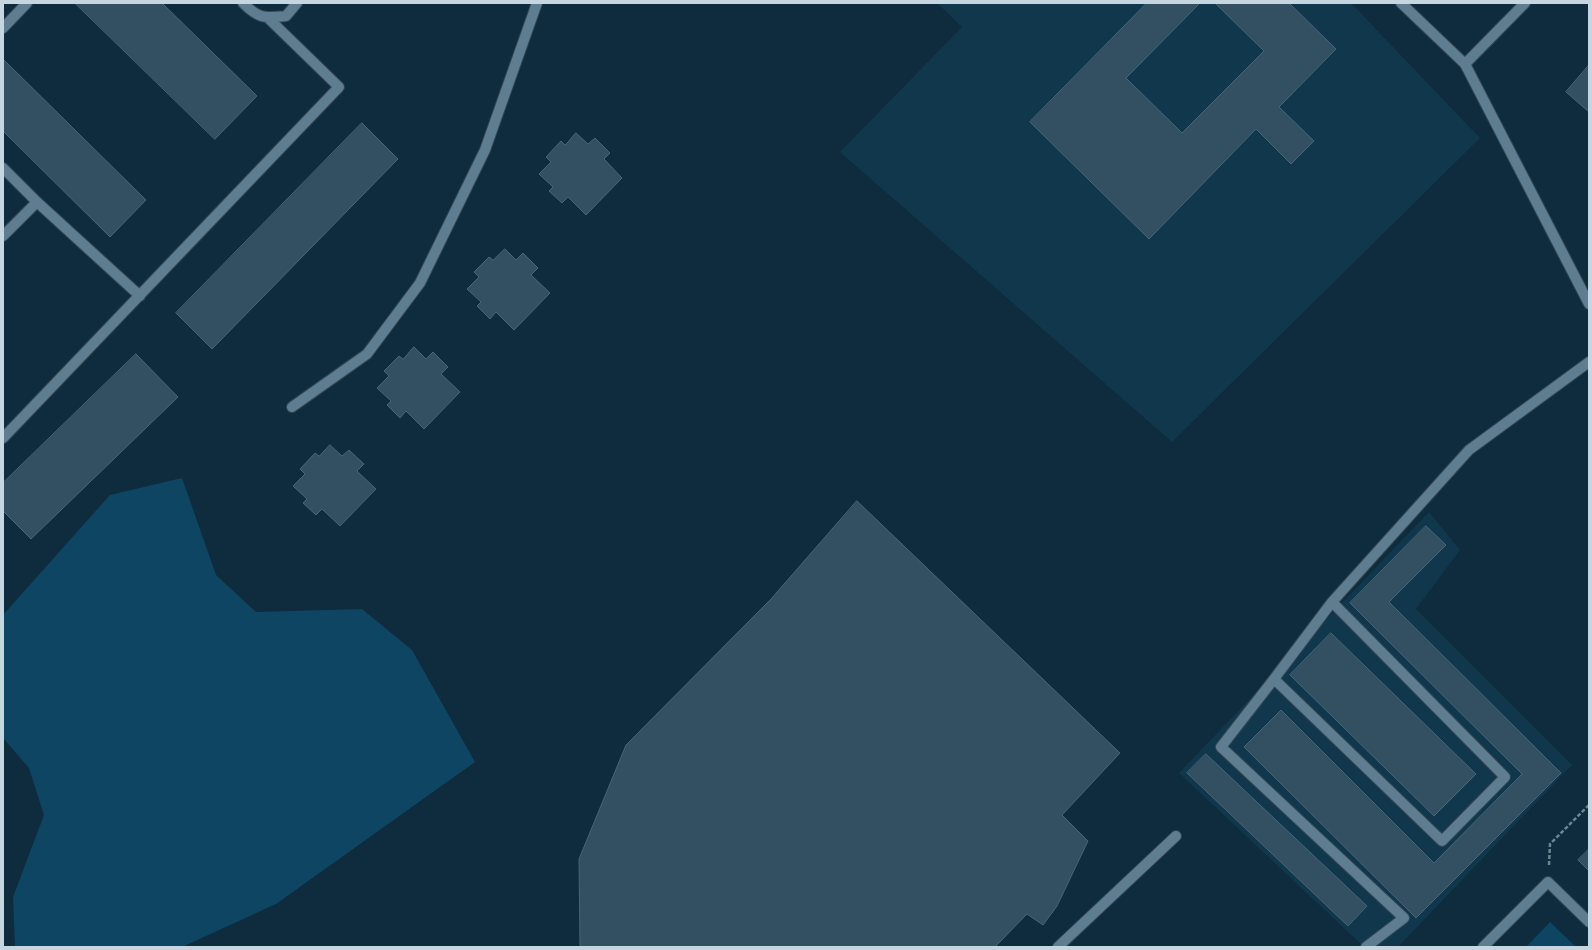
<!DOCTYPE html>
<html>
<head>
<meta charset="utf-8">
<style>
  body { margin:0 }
  #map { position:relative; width:1592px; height:950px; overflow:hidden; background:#0e2c3d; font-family:"DejaVu Sans",sans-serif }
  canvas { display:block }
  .frame { position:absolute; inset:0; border:4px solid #c5d6e1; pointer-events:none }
</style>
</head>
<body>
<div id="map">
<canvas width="1592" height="950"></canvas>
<div class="frame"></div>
</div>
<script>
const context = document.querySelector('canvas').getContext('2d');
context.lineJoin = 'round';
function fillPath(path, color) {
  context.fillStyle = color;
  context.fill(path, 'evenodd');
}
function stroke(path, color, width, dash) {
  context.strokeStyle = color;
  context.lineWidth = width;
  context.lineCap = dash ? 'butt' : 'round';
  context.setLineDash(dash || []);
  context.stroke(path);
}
const built = new Path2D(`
  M937 3H1351L1480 138 1172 442 840 152 962 27Z
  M1429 512 1460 550 1416 609 1572 765 1398 947H1364L1179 773Z`);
const green = new Path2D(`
  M182 478 216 575 256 612 362 609 412 650 475 762 276 904 182 947H15L13 897 44 815 29 768 3 738V615L110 495Z
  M1550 922 1576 947H1526Z`);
const building = new Path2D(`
  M75 3H162L257 96 215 139Z
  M1147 3H1200L1126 78 1182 133 1264 51 1215 3H1289L1336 49 1279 107 1314 141 1291 164 1256 129 1149 239 1030 122Z
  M4 60 146 200 110 237 3 131Z
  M1589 65V112L1566 92Z
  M362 123 398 159 212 349 176 313Z
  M576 133 588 144 595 138 610 153 604 159 622 178 586 215 568 197 562 203 549 191 553 187 539 174 551 162 546 157 561 141 565 145Z
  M505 249 516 260 523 253 538 268 531 275 550 293 514 330 496 312 490 319 477 306 481 302 467 289 479 277 474 272 489 257 493 260Z
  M414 347 426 359 433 352 448 367 441 374 460 392 424 429 406 411 400 418 387 405 391 401 377 388 389 376 384 371 399 356 403 359Z
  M136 354 178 397 31 539 3 511V483Z
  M330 445 342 456 349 450 364 464 357 471 376 489 340 526 322 509 316 515 303 503 307 499 293 486 305 474 300 469 315 453 319 456Z
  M857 501 1120 753 1062 815 1088 841 1057 906 1043 925 1027 914 995 947H580L579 859 626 745 771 599Z
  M1426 526 1446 545 1389 602 1561 773 1416 918 1244 747 1281 710 1434 863 1522 774 1350 603Z
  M1331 633 1476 774 1434 816 1290 675Z
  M1206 754 1367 906 1348 926 1187 773Z
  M1589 849V871L1578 860Z`);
const path = new Path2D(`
  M1549 865 1550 844 1589 805`);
const service = new Path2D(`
  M243 3C259 19 264 18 286 16L297 3
  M3 28 27 3
  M1465 64 1525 3
  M3 168 37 202 140 296
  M3 236 37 202
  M292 407 367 354 420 283 485 150 537 3
  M3 438 339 87 267 17
  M1274 679 1442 841 1505 777 1332 602
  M1058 947 1176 836
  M1366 947 1404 918 1221 747 1274 679 1332 602 1469 450 1589 362
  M1483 947 1548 882 1589 922`);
const minor = new Path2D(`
  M1401 3 1465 64 1589 304`);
fillPath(built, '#11374c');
fillPath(green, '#0e4562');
fillPath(building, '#335063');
stroke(building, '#466578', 1);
stroke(service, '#334654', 12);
stroke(minor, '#334654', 12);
stroke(path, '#6d8593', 2.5, [4, 2]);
stroke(service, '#5e7d91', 10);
stroke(minor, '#5e7d91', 10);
</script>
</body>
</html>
